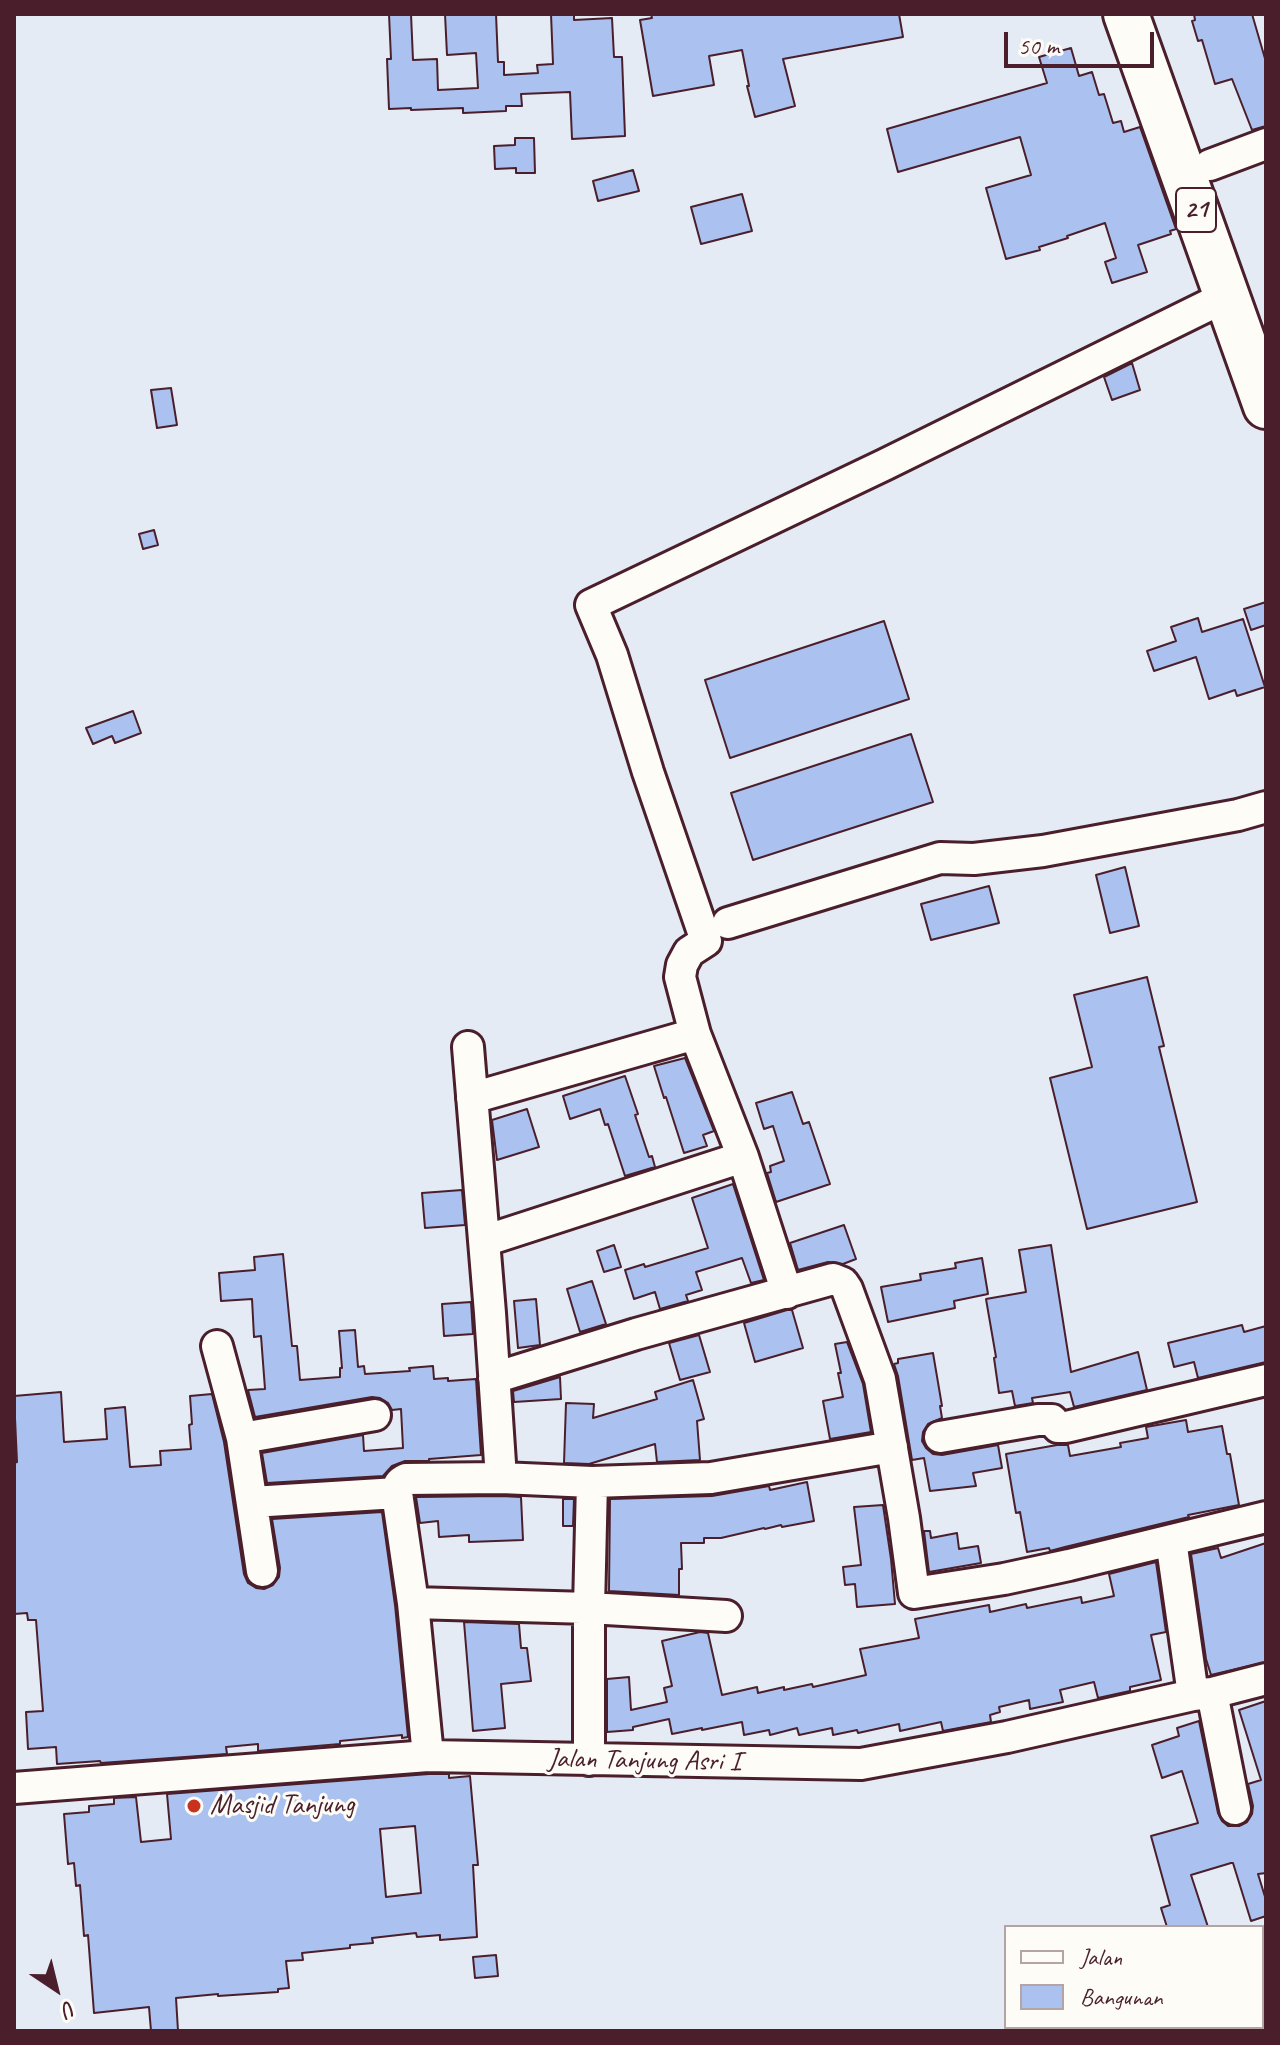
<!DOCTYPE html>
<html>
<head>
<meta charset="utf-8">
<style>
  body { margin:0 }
  #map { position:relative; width:1280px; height:2045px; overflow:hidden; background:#e4ebf5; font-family:Caveat,sans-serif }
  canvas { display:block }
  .frame { position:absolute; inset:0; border:16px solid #4a1f2b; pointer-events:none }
  .legend { position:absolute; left:1004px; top:1925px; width:260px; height:104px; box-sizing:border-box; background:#fdfcf7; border:2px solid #b5a4a5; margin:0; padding:10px 14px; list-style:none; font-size:24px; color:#4a1f2b }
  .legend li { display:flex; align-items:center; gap:16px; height:40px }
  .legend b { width:40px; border:2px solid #b5a4a5 }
  .north { position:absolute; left:16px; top:1949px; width:80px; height:80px; -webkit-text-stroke:6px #fdfcf7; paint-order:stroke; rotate:145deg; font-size:22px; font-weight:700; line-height:32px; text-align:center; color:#4a1f2b }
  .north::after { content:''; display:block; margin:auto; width:28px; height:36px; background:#4a1f2b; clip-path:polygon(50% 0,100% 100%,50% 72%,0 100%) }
  .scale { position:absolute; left:1004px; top:32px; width:150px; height:36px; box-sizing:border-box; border:4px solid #4a1f2b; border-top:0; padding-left:10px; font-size:24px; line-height:28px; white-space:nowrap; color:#4a1f2b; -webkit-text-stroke:6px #fdfcf7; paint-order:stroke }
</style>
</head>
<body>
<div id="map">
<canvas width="1280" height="2045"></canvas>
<div class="frame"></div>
<ul class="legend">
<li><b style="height:10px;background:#fdfcf7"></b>Jalan</li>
<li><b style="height:22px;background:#abc2f0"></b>Bangunan</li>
</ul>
<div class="north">U</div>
<div class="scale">50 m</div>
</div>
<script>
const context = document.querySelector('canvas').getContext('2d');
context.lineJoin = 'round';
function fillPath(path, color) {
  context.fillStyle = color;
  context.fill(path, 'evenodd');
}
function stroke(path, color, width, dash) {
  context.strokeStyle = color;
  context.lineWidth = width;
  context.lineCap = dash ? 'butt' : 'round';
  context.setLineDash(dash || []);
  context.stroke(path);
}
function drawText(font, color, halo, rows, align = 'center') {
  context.font = font + ' Caveat,sans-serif';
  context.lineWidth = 6;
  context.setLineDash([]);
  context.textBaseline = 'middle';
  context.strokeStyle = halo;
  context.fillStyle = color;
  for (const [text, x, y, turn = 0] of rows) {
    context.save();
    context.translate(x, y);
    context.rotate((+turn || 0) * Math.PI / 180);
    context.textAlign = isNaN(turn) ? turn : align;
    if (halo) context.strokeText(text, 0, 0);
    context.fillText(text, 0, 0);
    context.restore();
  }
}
const building = new Path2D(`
  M389 14H411L413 60 437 59 438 90 478 88 476 53 447 55 445 14H496L498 62H504V75L538 73 537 65 553 64 551 14H574V20L612 18 614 57H622L625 136 572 139 570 92 521 94 522 106H506V111L463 113V108L411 110V108L389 109 387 59H391Z
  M651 14H899L903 37 783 59 795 106 755 117 747 86H749L742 50 709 56 714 85 653 96 640 20 652 18Z
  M1194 14H1252L1266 62V126L1252 130 1232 79 1215 84 1202 40 1198 41 1192 21 1195 20Z
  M1071 48 1079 76 1092 72 1099 95 1104 94 1113 123 1121 121 1124 132 1140 127 1176 229 1170 231 1171 234 1138 245 1147 272 1112 283 1105 262 1116 258 1105 223 1067 236 1068 238 1039 247 1040 250 1006 259 986 188 1031 175 1020 137 898 172 887 129 1047 83 1039 57Z
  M515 138H534L535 173H516V168L495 169 494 146 515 145Z
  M633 170 639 191 598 201 593 181Z
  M742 194 752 231 701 244 691 207Z
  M1132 363 1140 390 1112 400 1104 377Z
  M171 388 177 425 157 428 151 390Z
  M154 530 158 545 143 549 139 534Z
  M1266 602V625L1251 630 1244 609Z
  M1198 618 1202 632 1243 619 1265 687 1237 696 1235 690 1209 699 1196 657 1154 671 1147 651 1176 641 1171 627Z
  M884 621 909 699 730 758 705 680Z
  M133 711 141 733 115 743 112 736 93 744 86 728Z
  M911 734 933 802 753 860 731 793Z
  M1125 867 1139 926 1110 933 1096 875Z
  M989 886 999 923 931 940 921 904Z
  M1147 977 1164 1046 1159 1047 1197 1202 1087 1229 1050 1078 1092 1067 1074 995Z
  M685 1058 714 1131 703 1135 707 1146 684 1153 666 1097 664 1098 654 1066Z
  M625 1076 638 1114 635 1115 649 1157 652 1156 655 1167 625 1176 608 1124 605 1125 600 1109 570 1119 563 1096Z
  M792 1092 803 1124 809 1122 830 1184 776 1202 767 1173 771 1172 770 1166 784 1161 773 1126 764 1129 756 1103Z
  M527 1109 539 1147 497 1160 492 1120Z
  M733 1184 764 1280 751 1283 742 1258 696 1272 702 1290 686 1295 688 1301 660 1309 655 1292 634 1299 625 1270 644 1264 645 1267 708 1248 692 1198Z
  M462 1190 465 1225 425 1228 422 1193Z
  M844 1225 856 1259 843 1264 828 1262 798 1270 790 1243Z
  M614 1245 621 1267 604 1272 597 1251Z
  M1051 1245 1071 1372 1138 1352 1147 1390 1074 1407 1070 1392 1032 1398 1033 1403 1015 1406 1012 1391 999 1393 994 1358 996 1357 986 1299 1026 1292 1019 1250Z
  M283 1254 292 1346H297L300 1380 340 1377V1368H342L339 1331 355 1330 358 1367 364 1366 365 1374 410 1371 409 1368 433 1366 434 1379 448 1378V1381L476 1379 481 1455 429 1459V1461H405L392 1466 383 1476 267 1483 262 1453 363 1435 364 1451 403 1448 401 1409 392 1410 388 1403 380 1398 372 1397 255 1417 248 1390 265 1389 261 1336 254 1337 252 1299 221 1301 219 1273 255 1270 254 1257Z
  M982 1258 988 1294 954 1301 955 1308 888 1322 881 1287 921 1280 920 1274 956 1268 955 1263Z
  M592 1281 606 1324 580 1332 567 1289Z
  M536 1299 540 1345 518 1348 514 1301Z
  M471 1302 473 1334 444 1336 442 1304Z
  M787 1310H792L803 1348 755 1362 744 1323Z
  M1242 1325 1244 1332 1266 1326V1362L1198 1378 1194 1362 1174 1367 1168 1343Z
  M699 1335 710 1372 680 1380 669 1343Z
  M847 1342 863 1384 871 1432 830 1439 823 1401 843 1397 838 1373H841L835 1344Z
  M933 1353 942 1406H940L942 1418 928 1424 923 1432 922 1441 926 1448 933 1454 942 1455 998 1445 1002 1468 973 1473 976 1486 930 1491 924 1458 912 1460 898 1376 894 1364 898 1363V1359Z
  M560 1377 561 1399 514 1402 513 1391Z
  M693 1380 704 1419 697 1421 700 1460 657 1462 655 1444 589 1464 564 1463 566 1403 594 1404 593 1418 657 1399 655 1392Z
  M61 1392 64 1442 107 1439 105 1409 125 1407 130 1467 161 1465 160 1451 191 1449 189 1425 192 1424 190 1396 212 1394 224 1442 244 1574 248 1583 256 1588 264 1589 273 1585 279 1577 280 1568 272 1519 382 1512 395 1605 408 1737 402 1738V1735L340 1741V1744L258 1751V1744L226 1747 227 1754 101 1763 100 1761 57 1764 56 1747 28 1749 26 1712 43 1711 36 1620H28L27 1613 14 1614V1463L17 1462 14 1396Z
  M1186 1420 1188 1432 1222 1426 1227 1454H1230L1239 1505 1188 1515 1189 1517 1065 1547 1050 1551 1049 1548 1027 1552 1020 1512 1016 1513 1006 1454 1057 1445H1068L1070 1456 1121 1447 1120 1443 1148 1438 1146 1427Z
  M807 1482 814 1521 782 1527 781 1525 765 1529 764 1528 721 1538H704V1543H681L682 1569H679V1595L609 1591 610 1499 712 1496 769 1486 770 1490Z
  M501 1496 521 1497 523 1540 469 1542V1535L439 1537 438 1521 420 1523 416 1497Z
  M563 1499H574L573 1526H563Z
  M883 1505 891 1559 895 1604 857 1607 855 1584 845 1585 843 1567 861 1565 854 1507Z
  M924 1531H930L931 1538 957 1533 959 1549 978 1546 981 1563 929 1572Z
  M1266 1543V1662L1211 1675 1206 1659 1191 1554 1218 1548 1221 1558Z
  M1156 1562 1166 1632 1151 1635 1161 1680 1130 1687V1691L1098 1698 1094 1682 1060 1690 1063 1702 1030 1709 1029 1700 999 1707 1000 1712 990 1715 991 1722 943 1731 941 1722 900 1731 899 1724 858 1733 857 1730 833 1735 832 1728 799 1735 797 1728 770 1735 769 1730 744 1735 742 1722 702 1730V1728L672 1734 669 1719 633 1727V1730L607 1732V1679L629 1677 631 1710 667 1702 664 1688 672 1686 662 1641 700 1632 708 1633 722 1695 757 1687 758 1693 784 1687V1690L812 1684 813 1687 866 1675 860 1649 919 1638 915 1619 989 1605 990 1612 1026 1604 1027 1608 1081 1597 1082 1603 1114 1596 1109 1574Z
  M464 1622 519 1624 521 1648H527L531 1681 501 1684 505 1728 473 1731Z
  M1266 1701V1873L1258 1874 1266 1900V1916L1251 1921 1233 1863H1231L1191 1875 1208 1927H1167L1161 1908 1170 1905 1151 1836 1198 1823 1182 1771 1162 1778 1152 1745 1179 1736 1177 1728 1199 1721 1218 1813 1222 1821 1228 1826H1239L1247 1822 1252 1814 1253 1806 1248 1784 1261 1780 1239 1710Z
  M429 1774H449V1778L470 1776 478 1865H473L477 1937 440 1940V1935L417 1937 416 1933 372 1938 373 1943 350 1945V1948L302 1953 303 1960 286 1961 289 1988 278 1989V1992L218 1996V1994L176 1998 178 2031H151L149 2007 94 2013 88 1935 84 1936 80 1885 76 1886 74 1863 68 1864 64 1814 89 1812V1806L114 1804V1798L136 1797 141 1842 171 1839 167 1794ZM415 1826 421 1893 386 1897 380 1829Z
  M496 1955 498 1976 475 1978 473 1957Z`);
const minor = new Path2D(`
  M1210 165 1266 144
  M728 923 940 858 974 859 1043 851 1238 815 1266 807
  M468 1047 490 1313 501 1478
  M472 1098 695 1034
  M484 1241 743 1157
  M787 1293 743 1157 695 1034 680 977 682 965 689 952 706 941 648 772 612 655 591 605 884 465 1227 296
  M217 1346 242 1438 262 1571
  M494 1378 636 1334 833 1279 843 1283 847 1289 880 1379 904 1518 914 1593 1004 1579 1069 1565 1266 1517
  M940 1437 1038 1420H1052L1058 1427H1066L1266 1380
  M242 1438 375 1415
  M252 1502 397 1493
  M1171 1540 1193 1695
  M413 1603 589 1608 726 1616
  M1212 1693 1235 1809
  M428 1756 413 1603 397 1493C397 1485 399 1482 406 1479L501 1478 592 1482 711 1478 892 1447
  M589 1760V1608L592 1482
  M14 1788 428 1756 861 1764 1007 1737 1193 1695 1212 1693 1266 1679`);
const highway = new Path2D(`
  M1126 14 1266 406`);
const markers = [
  [194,1806,8,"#c8321e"]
];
const shields = [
  [1196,210,40]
];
const shieldNames = [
  ["21",1196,210]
];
const streetNames = [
  ["Jalan Tanjung Asri I",644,1761,1]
];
const poiNames = [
  ["Masjid Tanjung",210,1806]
];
fillPath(building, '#abc2f0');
stroke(building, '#4a1f2b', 2);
stroke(minor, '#4a1f2b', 36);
stroke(highway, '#4a1f2b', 50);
stroke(minor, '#fdfcf7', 30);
stroke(highway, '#fdfcf7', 44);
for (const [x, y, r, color] of markers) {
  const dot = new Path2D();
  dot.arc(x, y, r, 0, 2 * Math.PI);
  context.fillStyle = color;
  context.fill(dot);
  stroke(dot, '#fdfcf7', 3);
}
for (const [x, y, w] of shields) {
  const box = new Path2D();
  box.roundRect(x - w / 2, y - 22, w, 44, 6);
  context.fillStyle = '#fdfcf7';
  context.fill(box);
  stroke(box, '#4a1f2b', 2);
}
drawText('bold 26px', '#4a1f2b', null, shieldNames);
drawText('28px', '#4a1f2b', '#fdfcf7', streetNames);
drawText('28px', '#4a1f2b', '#fdfcf7', poiNames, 'left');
</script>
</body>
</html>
